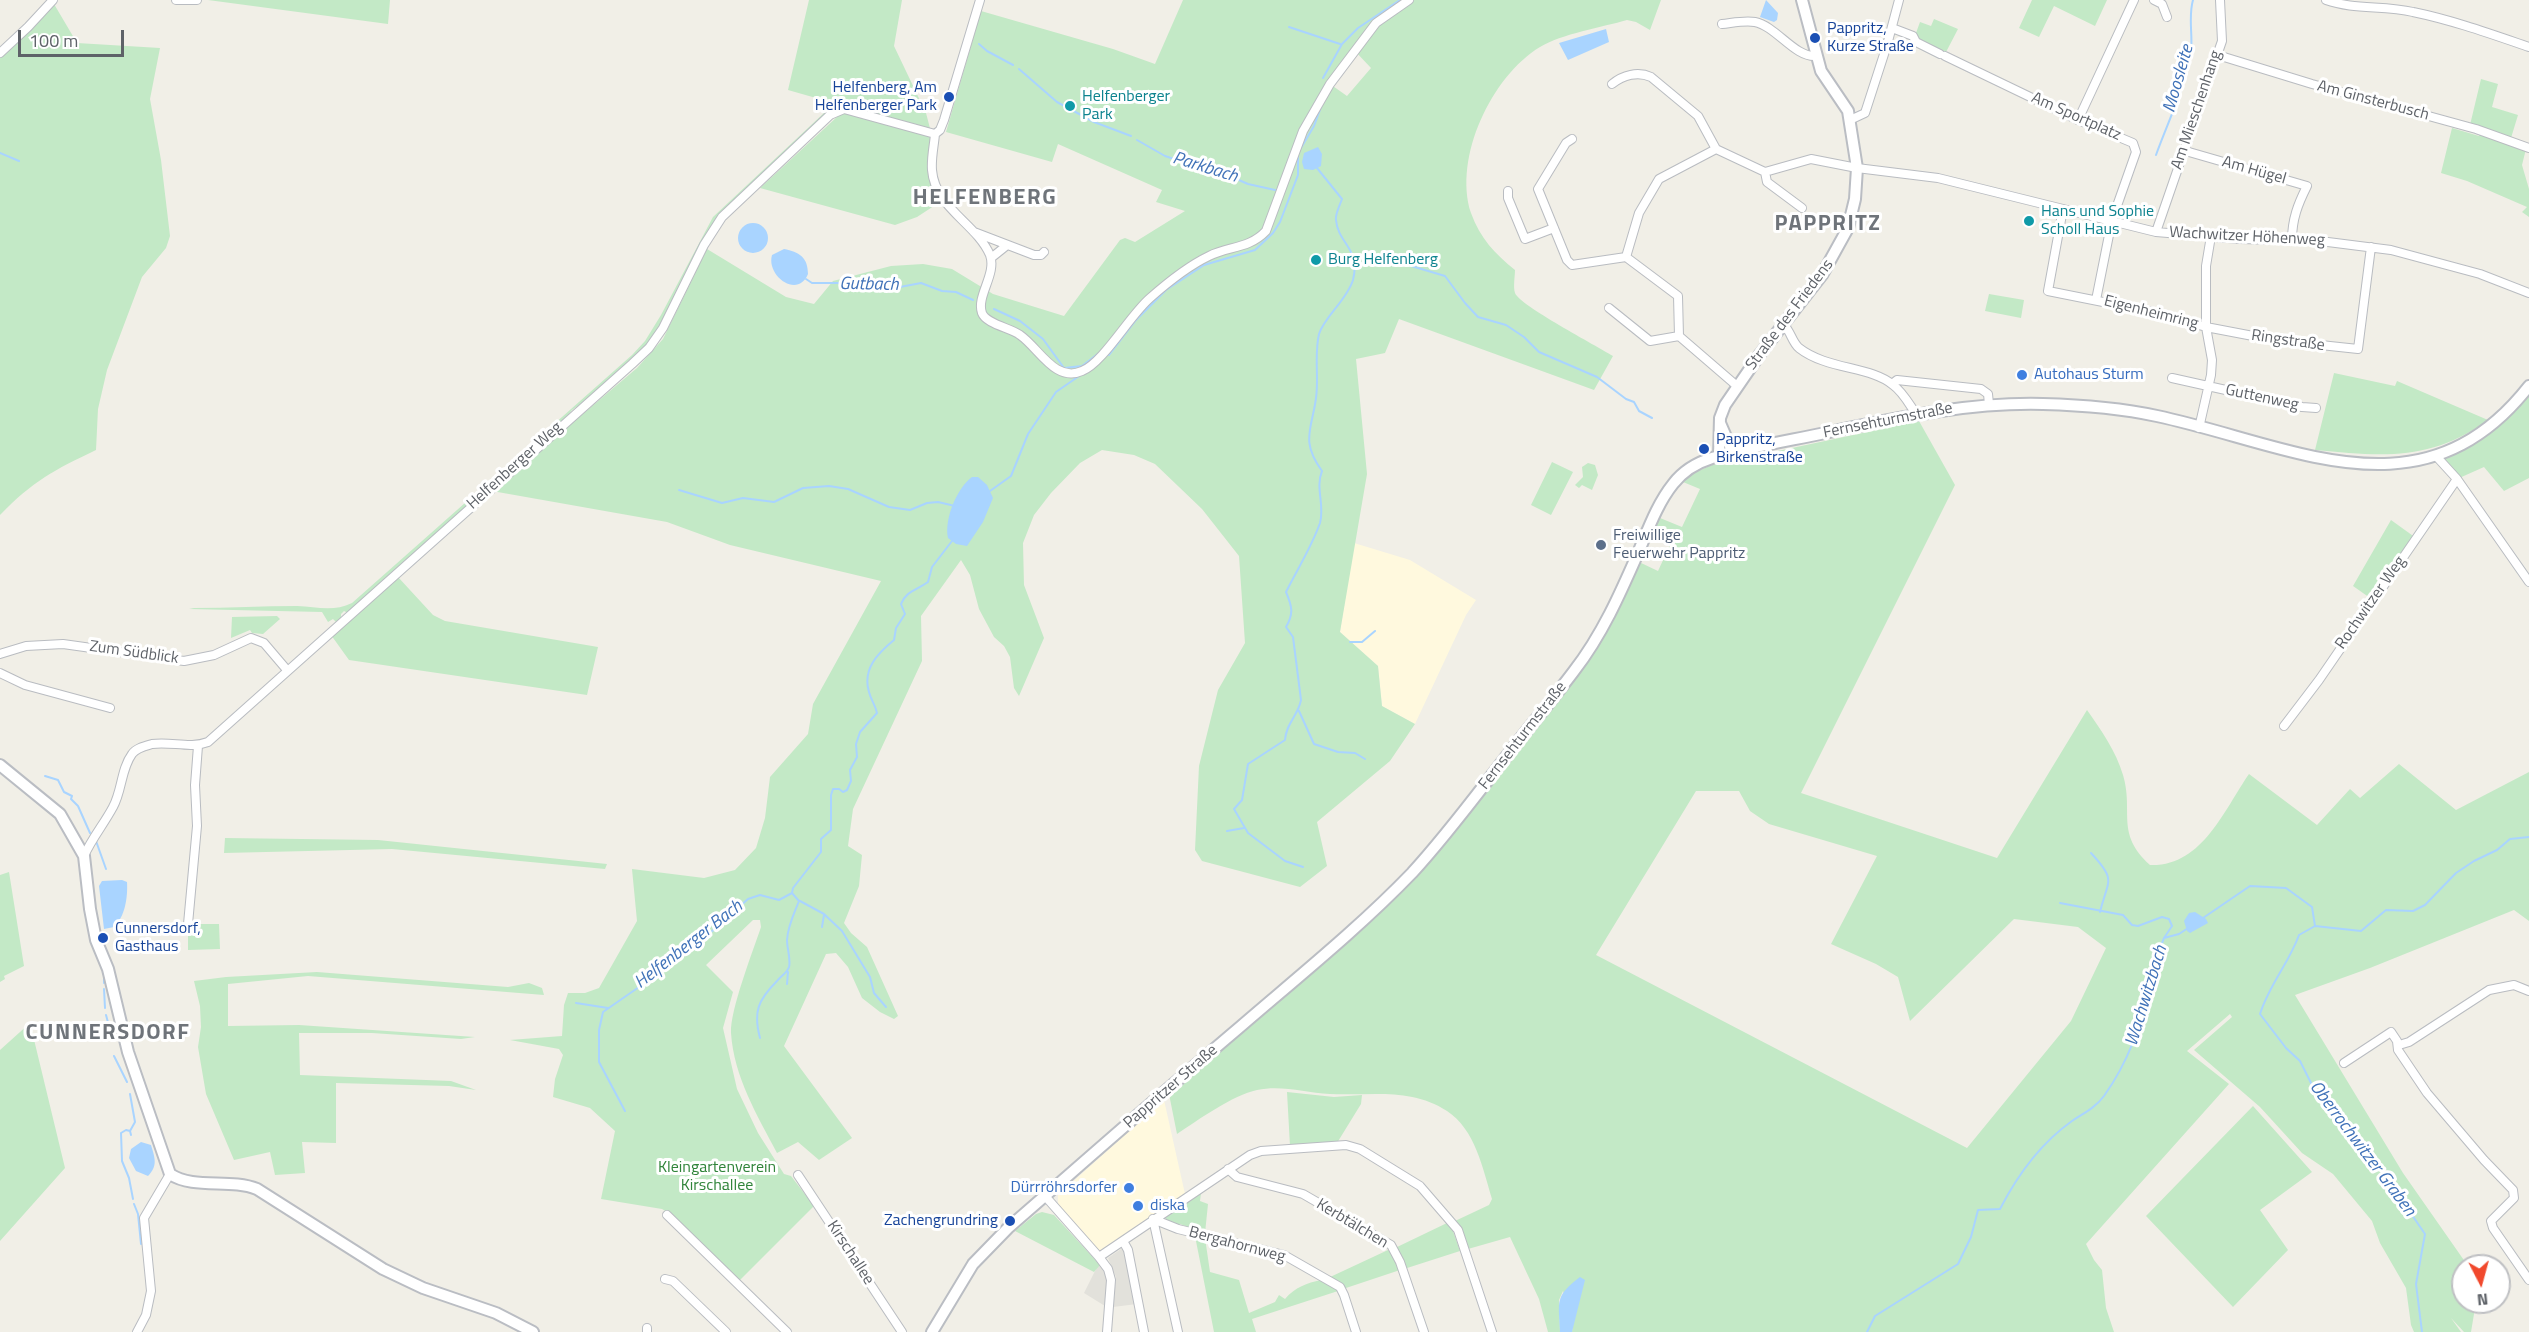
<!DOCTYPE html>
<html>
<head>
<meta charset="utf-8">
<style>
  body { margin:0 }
  #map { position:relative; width:2529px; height:1332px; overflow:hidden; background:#f1efe7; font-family:"Titillium Web",sans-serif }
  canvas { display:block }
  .north { position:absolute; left:2451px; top:1254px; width:60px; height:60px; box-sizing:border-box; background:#fff; border:2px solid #bfc0c3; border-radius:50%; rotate:174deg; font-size:16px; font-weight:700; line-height:24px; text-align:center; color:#5e6268 }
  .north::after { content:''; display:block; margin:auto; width:21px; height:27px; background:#f1492d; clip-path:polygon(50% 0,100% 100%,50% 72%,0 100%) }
  .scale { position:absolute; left:18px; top:30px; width:106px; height:27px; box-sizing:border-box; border:3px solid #5e6268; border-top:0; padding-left:8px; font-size:18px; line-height:21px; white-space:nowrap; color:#5e6268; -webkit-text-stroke:4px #fff; paint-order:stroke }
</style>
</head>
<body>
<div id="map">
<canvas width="2529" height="1332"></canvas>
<div class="north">N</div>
<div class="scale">100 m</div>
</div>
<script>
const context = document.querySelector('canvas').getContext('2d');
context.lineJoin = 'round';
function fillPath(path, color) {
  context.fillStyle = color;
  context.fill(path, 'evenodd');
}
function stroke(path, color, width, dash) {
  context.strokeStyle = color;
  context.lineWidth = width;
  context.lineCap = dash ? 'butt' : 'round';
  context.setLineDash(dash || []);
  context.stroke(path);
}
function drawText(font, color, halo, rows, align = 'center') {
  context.font = font + ' "Titillium Web",sans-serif';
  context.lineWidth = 6;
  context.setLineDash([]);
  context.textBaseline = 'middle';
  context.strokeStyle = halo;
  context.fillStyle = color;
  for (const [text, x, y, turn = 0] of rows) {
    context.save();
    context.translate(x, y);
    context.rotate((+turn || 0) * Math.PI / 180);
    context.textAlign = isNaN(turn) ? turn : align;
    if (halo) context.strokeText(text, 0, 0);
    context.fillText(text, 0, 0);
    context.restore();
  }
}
const commercial = new Path2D(`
  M1354 543 1410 560 1476 600 1466 615 1415 724 1382 706 1378 666 1340 632Z
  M1164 1100 1185 1194 1102 1251H1099L1058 1205V1195Z`);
const industrial = new Path2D(`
  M1121 1249 1124 1250 1137 1304 1113 1307 1116 1277 1108 1258Z
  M1100 1265 1106 1272 1108 1280 1105 1306 1084 1293 1097 1267Z`);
const green = new Path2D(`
  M208 0H390L388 24Z
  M809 0H902L894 46 926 113 932 136 929 162 931 184 940 202 917 217 895 225 760 188 838 116 844 106 788 90Z
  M1183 0H1661L1650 30 1636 22 1627 20C1603 27 1561 34 1540 47 1492 76 1453 157 1471 213 1480 238 1495 254 1515 270 1515 276 1513 287 1515 293 1519 305 1597 346 1613 356L1594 390 1399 319 1385 353 1356 359 1367 474 1340 632 1378 666 1382 706 1415 724 1390 761 1317 822 1327 866 1300 887 1202 861 1195 850 1199 766 1218 690 1245 643 1239 556 1202 509 1155 464 1134 455 1102 450 1080 463 1051 493 1034 515 1023 543 1024 585 1044 638 1019 696 1014 688 1010 657 1004 646 994 637 979 609 970 575 961 560 921 616 922 661 853 809 848 846 862 855 859 886 844 923 851 933 867 947 898 1016 894 1019 880 1012 862 998 848 967 836 953 826 954 784 1046 852 1138 819 1160 798 1142 777 1153C757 1115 734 1077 731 1033 730 1010 753 951 761 927L760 920H753L706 965 733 992 723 1028 737 1089 758 1133 784 1174 791 1176 814 1206 740 1280 672 1215 662 1209 601 1199 615 1131 590 1108 553 1097 555 1079 563 1055 559 1049 510 1040 562 1036 564 1005 568 993H585L599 988 637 921 632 869 704 878 735 870 756 848 765 818 770 777 808 734 813 704 881 581 730 545 667 522 492 491 637 368 663 339 707 249 786 297 814 304 833 281 891 266 923 264 952 269 993 294 1064 316 1120 240 1125 238 1135 242 1185 211 1156 202 1162 190 1058 144 1052 162 946 132 981 11 1113 49 1155 64ZM1354 50 1371 68 1347 96 1330 84Z
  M2032 0H2107L2095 26 2054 6 2039 37 2019 28Z
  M54 4 77 43 160 48 150 99 161 160 170 236 166 248 142 277 107 370 98 409 96 450C54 470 33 481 0 515V57Z
  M1934 19 1958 29 1945 54 1921 42 1916 33 1920 22 1931 26Z
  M2481 79 2498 84 2492 107 2518 115 2511 138 2470 125Z
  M825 112 826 115 726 209 659 328 644 350 589 398 572 410 565 419 348 613 344 611 341 614V619L337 623 333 619 328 622 322 612 189 609 194 608C229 608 263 606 297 606 317 607 334 612 352 603L632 355 645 341 661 315 713 217Z
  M2452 128 2479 136 2480 133 2526 149 2522 165 2529 189V217L2522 212 2527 207 2467 181 2441 173Z
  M1989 294 2024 300 2021 318 1985 311Z
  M2334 373 2395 386 2397 381 2488 420C2430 462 2382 456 2315 450Z
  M2529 394V478L2504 491 2484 467 2457 479 2442 459C2481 444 2503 426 2529 394Z
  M1919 421 1955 485 1801 793 1997 858 2087 710C2101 730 2116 751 2123 775 2134 812 2115 833 2150 865 2202 867 2224 810 2249 774L2317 825 2350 789 2360 798 2399 764 2456 810 2529 772V921L2514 910 2370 968 2295 995 2403 1173 2468 1266H2463V1302H2476L2471 1332H2464L2451 1318 2461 1332H2414L2411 1325 2406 1288 2380 1243 2372 1221 2333 1174 2302 1153 2260 1107 2194 1050 2232 1017 2230 1014 2187 1051 2229 1084 2086 1244 2094 1260 2102 1270 2106 1308 2114 1332H1572L1573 1321 1563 1291 1559 1300 1560 1332H1548L1539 1299 1510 1237 1468 1249 1455 1221 1489 1205 1492 1199C1483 1169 1475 1129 1447 1111 1411 1087 1370 1096 1330 1094 1305 1093 1283 1085 1257 1090 1233 1095 1198 1120 1177 1134L1169 1094 1323 963 1389 902 1579 671 1639 562 1658 571 1670 545 1652 536 1660 518 1682 527 1700 489 1683 482 1689 475 1712 465ZM1696 791H1739L1750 811 1769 824 1877 856 1831 944 1876 964 1898 977 1910 1021 2014 919 2078 927 2106 948 2071 1021 1967 1148 1596 955Z
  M1552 462 1573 472 1551 515 1531 505Z
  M1588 463 1595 465 1598 475 1592 490 1582 485 1579 488 1575 485 1583 477 1582 467Z
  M2391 520 2416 538 2373 600 2353 586Z
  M398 577 433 615 445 621 598 647 587 695 349 660 331 635Z
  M277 616 280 619 263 634 252 633 250 630 231 638 232 617Z
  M225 838 378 840 607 864 605 869 392 849 224 853Z
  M9 872 24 966 4 976 5 979 0 982V875Z
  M188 924H219L220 949 188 950Z
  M317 972 508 987 529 983 542 988 544 995 308 976 228 984V1026L299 1025 475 1037 461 1039 372 1033H299L300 1075 451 1081 476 1090 449 1086 336 1083V1143L302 1142 305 1173 275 1175 270 1152 234 1160 206 1094 198 1047 201 1027 200 1006 194 981 226 977Z
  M30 1023 65 1168 0 1241V1050Z
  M1287 1092 1334 1097 1362 1095 1361 1104 1337 1143 1290 1146Z
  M2253 1106 2312 1172 2260 1210 2288 1250 2233 1307 2146 1216Z
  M1201 1193 1200 1201 1208 1204 1205 1233 1180 1224 1179 1227 1166 1221V1217Z
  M1042 1212 1054 1215 1100 1265 1094 1272 1015 1231 1036 1214Z
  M1447 1223 1453 1231 1460 1251 1404 1269 1395 1248Z
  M1195 1236 1205 1238 1210 1272 1239 1280 1249 1313 1275 1302 1279 1295 1285 1299C1295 1287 1307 1283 1321 1280L1338 1291 1252 1319 1256 1332H1214Z
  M1388 1250 1394 1255 1400 1270 1343 1289 1328 1278Z`);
const water = new Path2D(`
  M1766 0 1778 13 1777 20 1774 22 1760 17Z
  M1606 29 1609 42 1568 60 1559 43Z
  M1318 147 1322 154 1321 166 1313 170 1304 169 1302 162 1304 153Z
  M738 238a15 15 0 1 1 30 0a15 15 0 1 1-30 0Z
  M784 249C799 252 808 257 808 274 798 299 766 276 772 255Z
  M972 477H978L987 485 993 498 983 522 967 546 956 544 948 538C944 519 957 488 972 477Z
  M122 880 127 882C128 897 125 917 114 927L104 929 99 886 102 881Z
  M2195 912 2206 919 2208 923 2190 933 2187 931 2184 921 2189 913Z
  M141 1142 151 1145C155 1158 158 1166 148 1176L136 1171 129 1158 131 1149Z
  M1580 1277 1585 1280 1572 1332H1560C1559 1301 1554 1297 1580 1277Z`);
const stream = new Path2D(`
  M1289 27 1340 44
  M979 44 987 51 1013 65
  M1019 69 1057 102 1094 122 1131 136
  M1323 78 1342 44 1358 28 1400 0
  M1137 140 1165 156 1192 165 1209 167 1248 184 1275 190
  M0 153 19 161
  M2156 155C2168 122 2185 87 2191 52 2193 35 2188 17 2193 0
  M1355 255H1374L1445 276 1465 303 1478 317 1506 325 1524 337 1539 352 1597 377 1626 399 1634 402 1639 411 1652 418
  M806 279 812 283H881L900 287 921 283 942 291 956 292 973 300
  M994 309 1020 321 1043 339 1064 368 1082 366
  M1104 354 1109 355 1136 320 1166 290 1204 265 1255 250 1273 233 1280 222 1298 175V153L1314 126 1321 107
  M1082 369V366L1099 353
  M679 490 722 503 743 498 774 502 803 488 829 486 848 489 889 507 910 510 927 503 938 502 955 506
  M990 491 1011 476 1028 434 1056 392 1082 374
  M1350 642H1362L1375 631
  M1299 711 1314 744 1338 752 1355 753 1365 759
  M45 776 58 780 64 792 72 796 71 799 78 806 90 833
  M1227 831 1244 828
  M96 841 106 869
  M2091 853C2117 881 2108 879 2100 912
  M1303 867 1285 861 1248 833 1234 809 1242 800 1248 764 1285 740C1286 723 1298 716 1301 700L1293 637 1286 627C1294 614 1292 606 1286 592 1297 570 1312 546 1320 523 1325 505 1315 488 1322 471 1300 441 1312 429 1316 398 1319 377 1314 355 1319 334 1324 317 1347 300 1353 280 1361 248 1338 244 1336 220 1335 214 1340 205 1342 199L1317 168
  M800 901 824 914 842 931 870 977 874 993 886 1007
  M2060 903 2123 915 2132 925 2138 926 2162 917 2169 919 2172 926 2164 938
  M2203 918 2250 886 2286 888 2312 907 2315 926 2361 931 2386 910 2413 911 2425 905 2456 873 2474 861 2497 850 2510 839 2529 837
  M2315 926 2299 935C2289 963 2269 985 2260 1014L2286 1048 2300 1061 2317 1095 2366 1148 2425 1234 2416 1284 2422 1332
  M822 927 824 915
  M104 974V983
  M787 984 788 972
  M104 989 105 1008
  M576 1003 608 1008
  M106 1015 113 1041
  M760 1038C753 1012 758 1000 777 981 781 976 787 973 789 967 791 959 787 949 787 940 788 925 794 914 799 901L792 893
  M114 1056 127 1082
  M130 1094 135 1122 130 1131 131 1135
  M625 1111 599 1062V1030L603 1012 652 978 682 950 701 941 748 899 760 895 779 900 792 893 793 888 821 852V839L831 830V795L833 789H839L843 792 847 790 851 781 850 770 857 757 856 744 860 732 877 713C875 704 871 700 869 692 862 669 878 653 894 640L896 628 905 614 901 604C906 591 917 590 928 582L932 567 952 541
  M130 1131 126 1130 121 1133 122 1161 129 1178 133 1199
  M134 1204 138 1214 141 1244
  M1867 1332 1875 1316 1958 1264 1971 1237 1978 1210 2000 1209C2017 1176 2041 1143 2072 1121 2084 1113 2095 1108 2104 1096 2129 1061 2139 1028 2151 987 2156 971 2157 954 2164 938L2179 934 2188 928`);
const street = new Path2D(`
  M176 0H197
  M980 0 944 120 940 130 935 134C934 146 931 158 932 170 935 208 976 223 990 255 997 274 976 296 982 313 986 324 1011 328 1020 335 1039 348 1055 383 1082 371 1103 363 1130 315 1150 298 1167 283 1188 266 1209 256 1229 246 1249 249 1266 231L1303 131 1330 84 1376 23 1409 0
  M2154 0 2162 4 2167 17
  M2326 0C2354 10 2384 5 2413 12 2452 20 2491 34 2529 47
  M1722 24C1732 23 1745 20 1755 22 1776 26 1795 58 1816 56
  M1892 28 1913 36 1916 42 1940 54
  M0 53 28 27 53 0
  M1945 56 2078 120 2133 143 2136 152 2112 220 2096 300
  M2216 57H2224L2312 84 2476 129 2529 148
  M1612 84C1623 75 1638 71 1651 77L1698 116 1716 149
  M1850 120 1865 113 1887 45 1899 0
  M2078 120 2134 0
  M1572 139 1566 143 1538 189 1567 260 1572 265 1626 257
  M2182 150 2307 186C2298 204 2292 219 2292 240
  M1765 172 1767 182 1802 208
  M1508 191V198L1525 239 1554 228
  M2063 209 2048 291 2153 312 2206 327 2274 340 2358 349 2371 247
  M974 232 1034 255H1041L1044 252
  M2156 232 2222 41 2220 0
  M991 258 1006 246
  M1609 308 1650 341 1679 336
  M1784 325C1791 332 1792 342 1799 348 1827 370 1871 366 1893 385 1903 392 1909 404 1916 414
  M2172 378 2302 407 2316 408
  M1892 384 1897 380 1981 389 1988 394 1989 404
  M1737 386 1679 336 1678 296 1626 257 1639 213 1659 179 1716 149 1765 172 1811 159 1857 168 1938 178 2156 232 2240 239 2320 241 2391 250 2480 274 2529 293
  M2199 428 2211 375 2212 360 2206 327V266L2211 236
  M2436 456 2457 479 2529 582
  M0 654 26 646 63 644 184 661 214 655 251 638 264 643 287 670
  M0 673 25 685 110 708
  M2284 726 2319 680 2457 479
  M84 856C92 838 104 824 113 807 122 791 121 769 132 754 136 748 145 746 152 744 171 741 190 749 208 742L632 364 649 348 663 328 704 245 722 217 830 115 844 109 935 134
  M188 924 197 826 195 785 198 746
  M2399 1045 2409 1042 2489 990 2514 985 2529 991
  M2344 1063 2391 1032 2397 1041 2398 1050 2427 1093 2484 1160 2513 1190 2514 1198 2491 1221 2493 1228 2529 1280
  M1228 1169 1237 1177 1303 1194 1391 1245 1400 1262 1424 1332
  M798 1175 902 1332
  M1045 1196 1099 1257 1250 1155 1261 1151 1346 1145 1360 1149 1420 1186 1458 1230 1492 1332
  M667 1215 787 1332
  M1153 1219 1178 1229 1284 1255 1340 1287 1344 1295 1356 1332
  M1153 1219 1178 1332
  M1123 1241 1128 1250 1144 1332
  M1099 1257 1108 1269 1111 1280 1107 1332
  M665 1279 673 1281 726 1332
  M647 1328V1332
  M137 1332 146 1315 151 1291 144 1218 170 1174`);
const secondary = new Path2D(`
  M1720 423 1733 453
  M1719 456 1720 418 1725 405 1760 354 1822 275 1848 228 1855 199 1857 168 1848 111 1821 71 1802 0
  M0 765 60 814 84 856 90 909 96 940 108 969 128 1052 170 1174C194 1190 230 1178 257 1189L383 1269 423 1288 496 1313 533 1332
  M932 1332 973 1264 1008 1228C1085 1161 1162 1093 1240 1027 1298 977 1359 928 1412 873 1447 835 1477 794 1509 753 1530 726 1553 699 1574 671 1602 635 1620 594 1638 553 1648 530 1657 504 1673 484 1683 471 1696 463 1712 458 1749 447 1787 441 1825 433 1897 418 1969 402 2043 404 2081 405 2120 408 2157 416 2293 445 2422 522 2529 386`);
const markers = [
  [1815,38,6,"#1a4fb4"],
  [949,97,6,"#1a4fb4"],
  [1070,106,6,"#0f9aa8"],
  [2029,221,6,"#0f9aa8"],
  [1316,260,6,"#0f9aa8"],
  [2022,375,6,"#3f7fe0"],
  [1704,449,6,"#1a4fb4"],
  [1601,545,6,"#5c6f8a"],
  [103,938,6,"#1a4fb4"],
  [1129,1188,6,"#3f7fe0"],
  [1138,1206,6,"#3f7fe0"],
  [1010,1221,6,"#1a4fb4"]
];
const transitNames = [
  ["Pappritz,",1827,29],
  ["Kurze Straße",1827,47],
  ["Helfenberg, Am",937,88,"right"],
  ["Helfenberger Park",937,106,"right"],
  ["Pappritz,",1716,440],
  ["Birkenstraße",1716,458],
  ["Cunnersdorf,",115,929],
  ["Gasthaus",115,947],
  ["Zachengrundring",998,1221,"right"]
];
const cultureNames = [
  ["Helfenberger",1082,97],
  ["Park",1082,115],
  ["Hans und Sophie",2041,212],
  ["Scholl Haus",2041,230],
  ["Burg Helfenberg",1328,260]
];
const streetNames = [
  ["Am Ginsterbusch",2373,101,15],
  ["Am Mieschenhang",2197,110,-71],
  ["Am Sportplatz",2076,117,24],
  ["Am Hügel",2254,171,16],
  ["Wachwitzer Höhenweg",2247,237,3],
  ["Eigenheimring",2151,313,14],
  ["Straße des Friedens",1790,315,-53],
  ["Ringstraße",2288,341,8],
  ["Guttenweg",2262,398,12],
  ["Fernsehturmstraße",1888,421,-11],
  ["Helfenberger Weg",515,466,-42],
  ["Rochwitzer Weg",2371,603,-55],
  ["Zum Südblick",134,653,8],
  ["Fernsehturmstraße",1523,736,-52],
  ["Pappritzer Straße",1171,1087,-41],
  ["Kerbtälchen",1352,1224,31],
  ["Bergahornweg",1237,1245,15],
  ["Kirschallee",850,1253,57]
];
const shopNames = [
  ["Autohaus Sturm",2034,375],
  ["Dürrröhrsdorfer",1117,1188,"right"],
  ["diska",1150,1206]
];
const serviceNames = [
  ["Freiwillige",1613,536],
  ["Feuerwehr Pappritz",1613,554]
];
const parkNames = [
  ["Kleingartenverein",717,1168],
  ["Kirschallee",717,1186]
];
const waterNames = [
  ["Moosleite",2179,79,-74],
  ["Parkbach",1205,168,17],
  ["Gutbach",869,285,1],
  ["Helfenberger Bach",689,945,-38],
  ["Wachwitzbach",2147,996,-73],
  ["Oberrochwitzer Graben",2362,1149,53]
];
const districtNames = [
  ["HELFENBERG",985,199],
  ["PAPPRITZ",1828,225],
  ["CUNNERSDORF",108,1034]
];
fillPath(commercial, '#fff9de');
fillPath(industrial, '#e2e1db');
fillPath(green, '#c3e9c6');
fillPath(water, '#a9d4ff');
stroke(stream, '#a9d4ff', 2);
stroke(street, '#b9bcc1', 10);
stroke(secondary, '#babdc3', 14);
stroke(street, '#fff', 8);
stroke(secondary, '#fff', 10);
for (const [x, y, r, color] of markers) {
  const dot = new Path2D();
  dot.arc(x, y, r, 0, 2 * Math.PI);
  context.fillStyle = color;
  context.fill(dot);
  stroke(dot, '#fff', 2);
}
drawText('16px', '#164399', '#fff', transitNames, 'left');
drawText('16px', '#0d838f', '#fff', cultureNames, 'left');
drawText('16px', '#5e6268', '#fff', streetNames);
drawText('16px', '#366cbe', '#fff', shopNames, 'left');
drawText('16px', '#4e5e75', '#fff', serviceNames, 'left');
drawText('16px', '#30843a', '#fff', parkNames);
drawText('italic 18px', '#4072b8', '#fff', waterNames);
context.letterSpacing = '1.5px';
drawText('bold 22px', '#6f747a', '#fff', districtNames);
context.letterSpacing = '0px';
</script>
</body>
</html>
